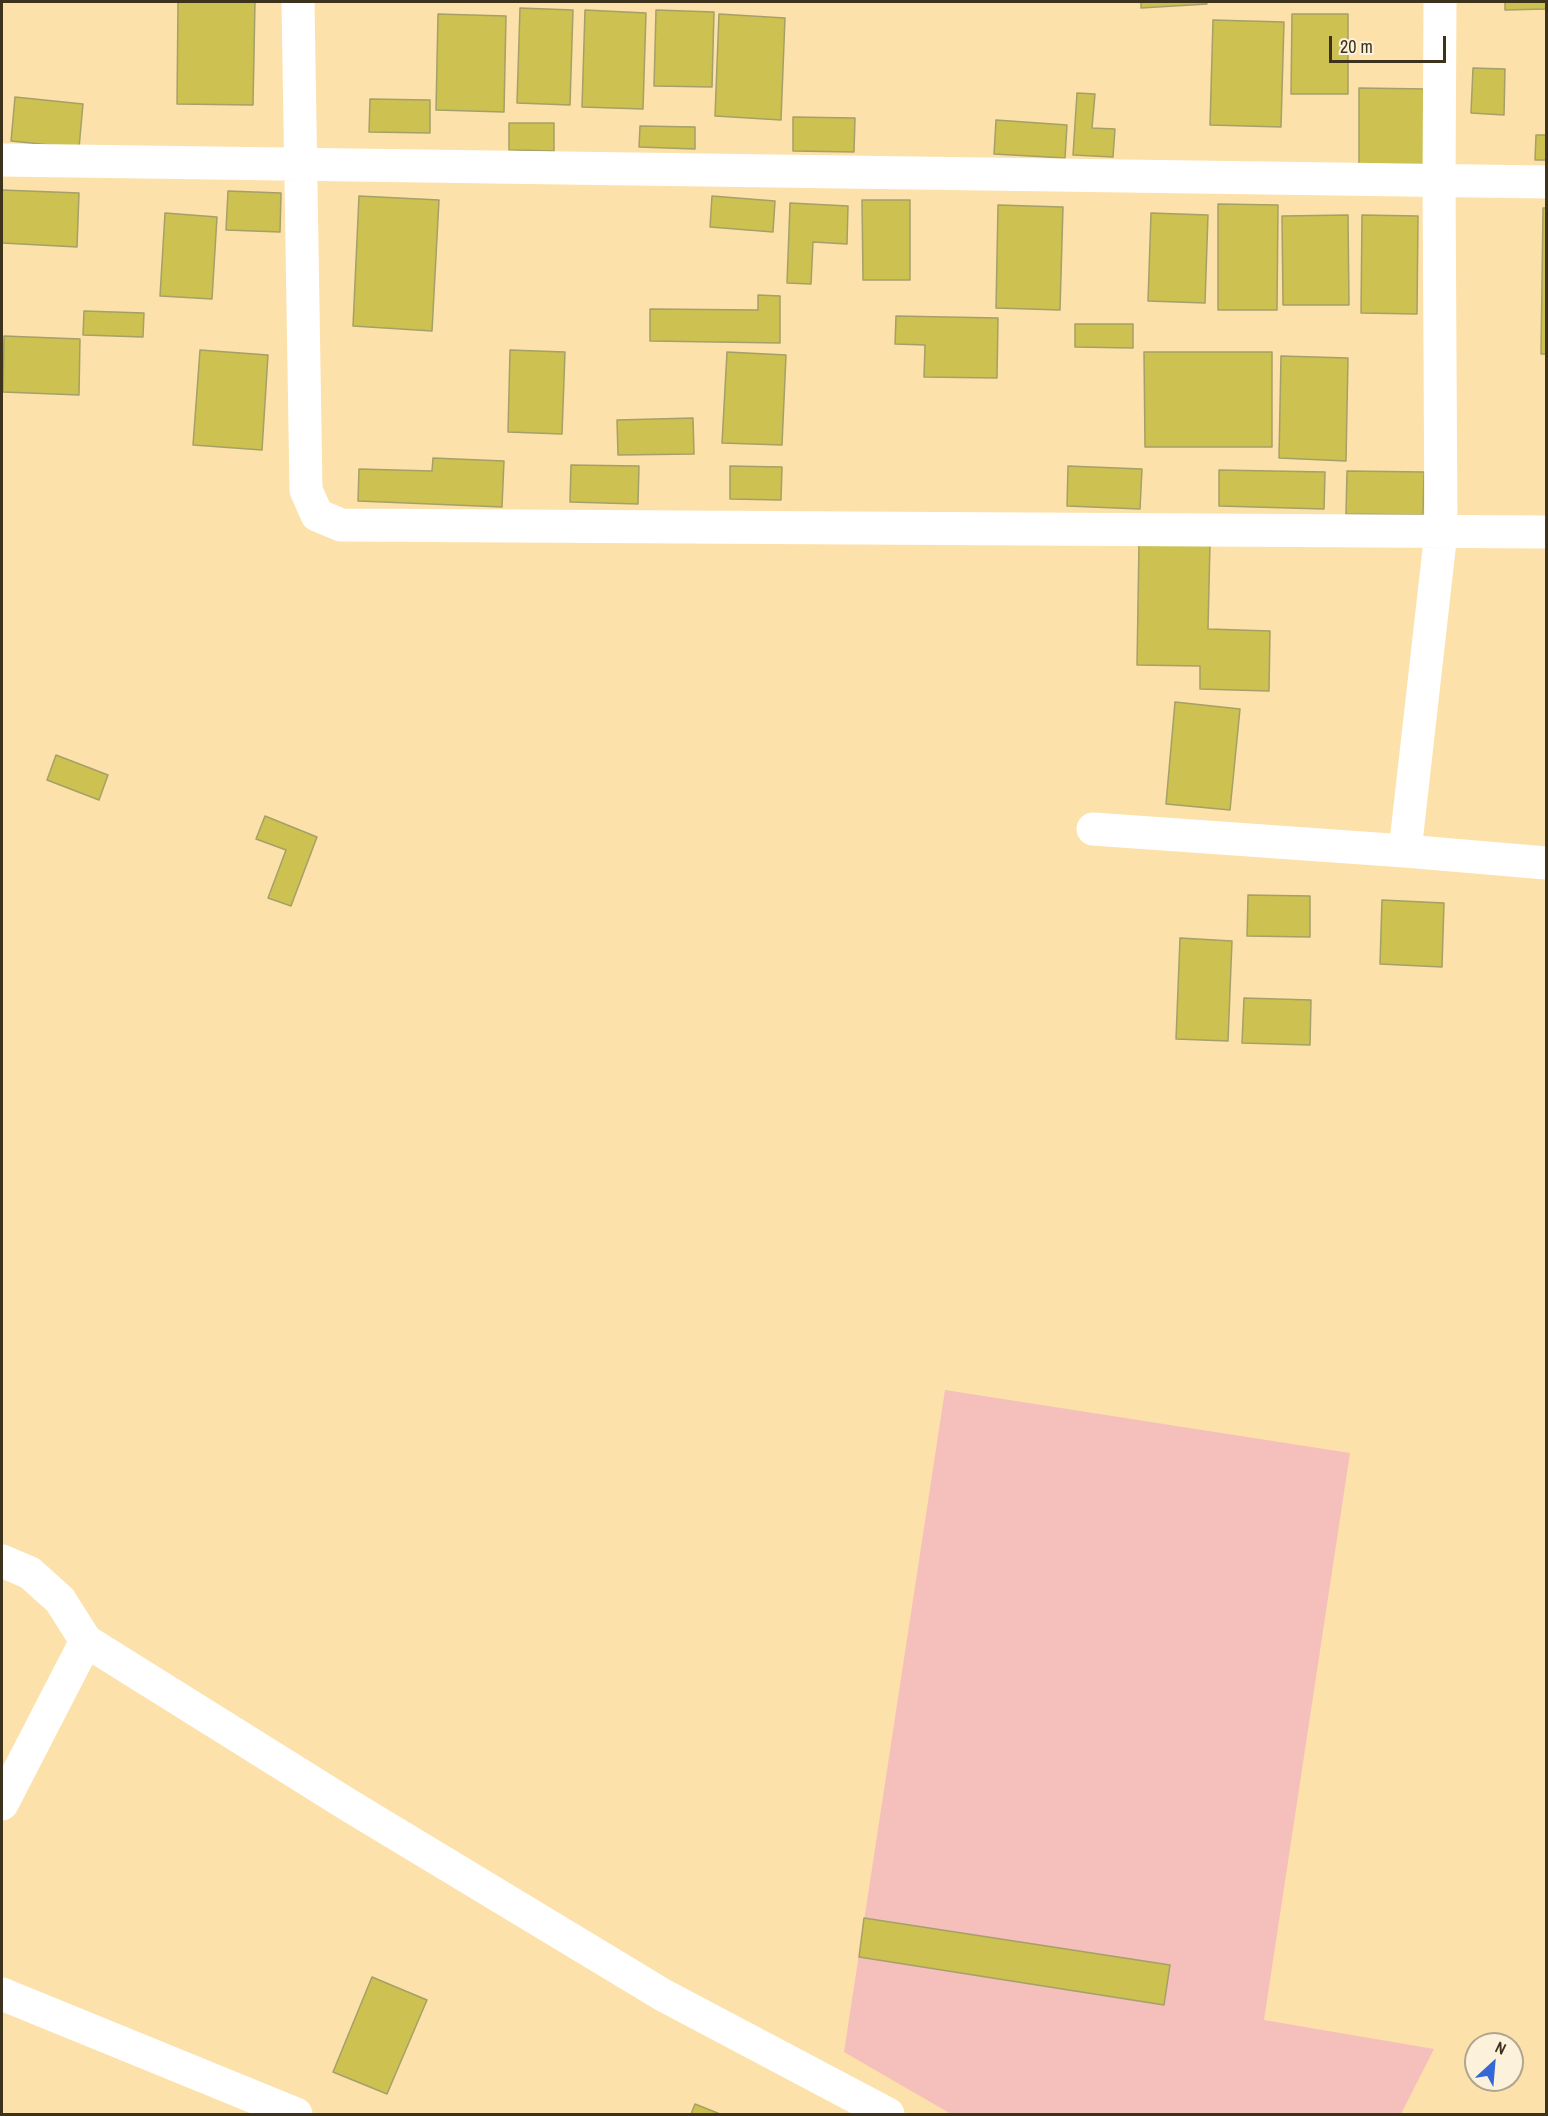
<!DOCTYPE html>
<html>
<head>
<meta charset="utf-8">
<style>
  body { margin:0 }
  #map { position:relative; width:1548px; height:2116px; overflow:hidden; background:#fde1ab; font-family:"Archivo Narrow",sans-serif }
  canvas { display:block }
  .frame { position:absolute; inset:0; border:3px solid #3d331d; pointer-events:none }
  .north { position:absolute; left:1464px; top:2032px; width:60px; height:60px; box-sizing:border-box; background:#fcf1db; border:2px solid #b0a58f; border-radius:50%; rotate:26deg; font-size:16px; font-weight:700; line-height:24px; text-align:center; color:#3d331d }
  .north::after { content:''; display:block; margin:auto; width:21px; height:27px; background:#3567d6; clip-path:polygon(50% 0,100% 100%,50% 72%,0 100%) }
  .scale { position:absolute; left:1329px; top:36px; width:117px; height:27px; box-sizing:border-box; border:3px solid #3d331d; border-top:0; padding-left:8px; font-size:18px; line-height:21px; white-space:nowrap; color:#3d331d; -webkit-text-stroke:4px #fcf1db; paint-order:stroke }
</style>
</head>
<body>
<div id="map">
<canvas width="1548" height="2116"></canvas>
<div class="frame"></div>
<div class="north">N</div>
<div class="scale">20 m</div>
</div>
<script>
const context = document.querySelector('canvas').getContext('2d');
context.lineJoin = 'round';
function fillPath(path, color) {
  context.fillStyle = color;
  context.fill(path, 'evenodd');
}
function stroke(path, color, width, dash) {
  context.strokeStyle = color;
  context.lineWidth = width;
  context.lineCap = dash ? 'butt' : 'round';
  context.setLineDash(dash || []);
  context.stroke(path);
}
const green = new Path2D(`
  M945 1390 1350 1453 1264 2020 1434 2049 1401 2114H951L844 2052Z`);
const building = new Path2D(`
  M178 2H255L253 105 177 104Z
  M1141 2H1206L1207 4 1141 8Z
  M1505 2H1546V9L1505 10Z
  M520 8 573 10 570 105 517 103Z
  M585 10 646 13 643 109 582 107Z
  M656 10 714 12 712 87 654 86Z
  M438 14 506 16 504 112 436 110Z
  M719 14 785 18 781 120 715 116Z
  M1292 14H1348V94H1291Z
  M1213 20 1284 22 1281 127 1210 125Z
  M1473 68 1505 69 1504 115 1471 113Z
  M1359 88 1428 89V165L1359 164Z
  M1077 93 1095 94 1092 128 1115 129 1113 157 1073 155Z
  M15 97 83 104 79 148 11 141Z
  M370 99 430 100V133L369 132Z
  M793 117 855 118 854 152 793 151Z
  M996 120 1067 125 1065 158 994 154Z
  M509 123H554V151L509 150Z
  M640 126 695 127V149L639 147Z
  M1536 135H1546V160H1535Z
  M2 190 79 193 77 247 2 243Z
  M228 191 281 193 280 232 226 230Z
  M359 196 439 200 432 331 353 326Z
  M712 196 775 201 773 232 710 227Z
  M862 200H910V280H863Z
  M790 203 848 206 847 244 813 242 811 284 787 283Z
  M1218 204 1278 205 1277 310H1218Z
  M998 205 1063 207 1060 310 996 308Z
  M1543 208H1546V354H1541Z
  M165 213 217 217 212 299 160 296Z
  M1151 213 1208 215 1205 303 1148 301Z
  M1348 215 1349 305H1283L1282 216Z
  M1362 215 1418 216 1417 314 1361 313Z
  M758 295 780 296V343L650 341V309L758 310Z
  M84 311 144 313 143 337 83 335Z
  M896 316 998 318 997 378 924 377 925 345 895 344Z
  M1075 324H1133V348L1075 347Z
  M4 336 80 339 79 395 3 392Z
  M200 350 268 355 262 450 193 445Z
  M510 350 565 352 562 434 508 432Z
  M727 352 786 355 782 445 722 443Z
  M1144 352H1272V447H1145Z
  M1281 356 1348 358 1346 461 1279 458Z
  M693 418 694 454 618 455 617 420Z
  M433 458 504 461 502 507 358 501 359 469 432 471Z
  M571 465 639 466 638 504 570 502Z
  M730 466 782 467 781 500 730 499Z
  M1068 466 1142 469 1140 509 1067 506Z
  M1219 470 1325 472 1324 509 1219 506Z
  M1347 471 1424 472 1423 515 1346 514Z
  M1139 542 1210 543 1208 629 1270 631 1269 691 1200 689V666L1137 665Z
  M1175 702 1240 709 1230 810 1166 804Z
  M56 755 108 775 99 800 47 780Z
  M265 816 317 837 291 906 268 898 286 850 256 839Z
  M1248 895 1310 896V937L1247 936Z
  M1382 900 1444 903 1442 967 1380 964Z
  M1180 938 1232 941 1228 1041 1176 1039Z
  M1244 998 1311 1000 1310 1045 1242 1043Z
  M864 1918 1170 1965 1164 2005 859 1957Z
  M372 1977 427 2000 387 2094 333 2072Z
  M695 2104 720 2114H691Z`);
const minor = new Path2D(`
  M298 2 306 490 317 515 341 525 1546 532
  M2 160 1546 182
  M1093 829 1405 851 1546 863
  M1405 851 1441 532 1439 180 1440 2
  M2 1561 30 1573 60 1600 86 1641 350 1806 663 1995 888 2114
  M2 1804 86 1641
  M2 1994 296 2114`);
fillPath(green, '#f5bfbb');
fillPath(building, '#ccc151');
stroke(building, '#a5a068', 1.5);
stroke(minor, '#fff', 33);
</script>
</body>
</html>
